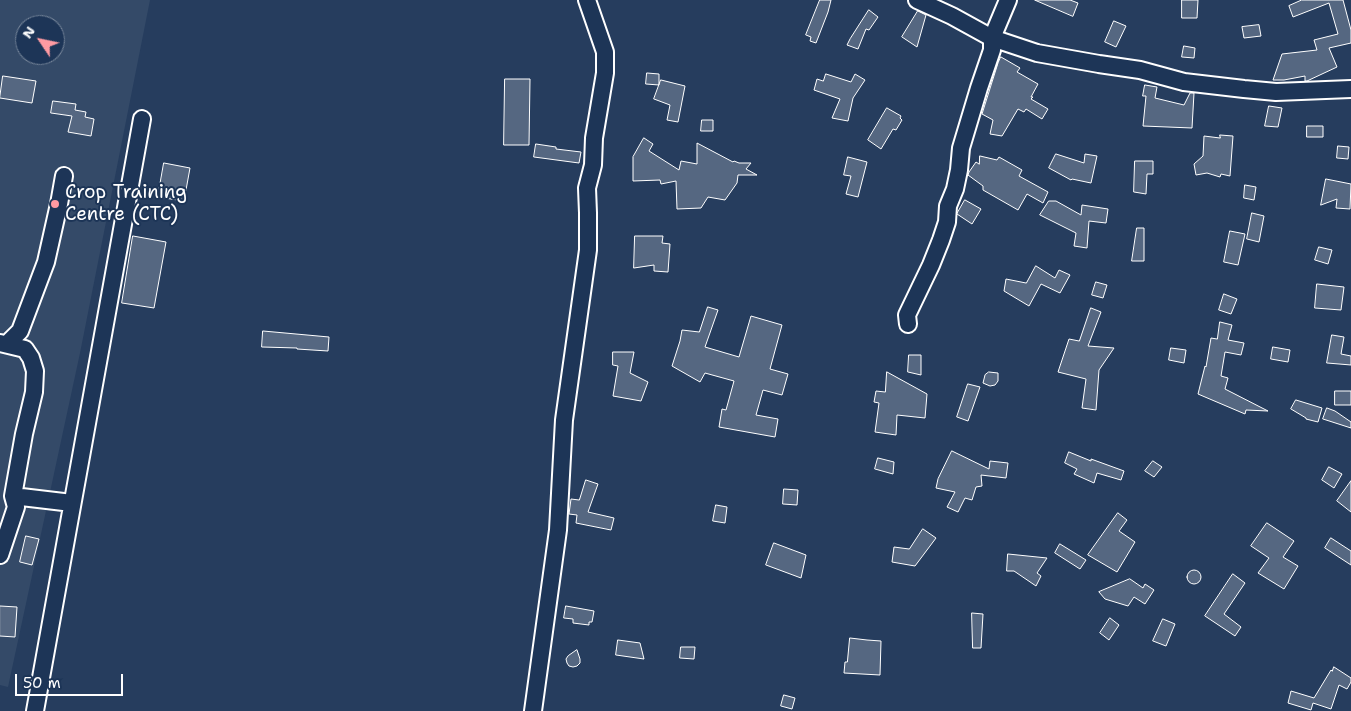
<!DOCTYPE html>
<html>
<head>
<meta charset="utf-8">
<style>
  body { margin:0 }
  #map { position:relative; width:1351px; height:711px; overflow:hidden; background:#263d5e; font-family:"Shantell Sans",sans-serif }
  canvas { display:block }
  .north { position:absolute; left:15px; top:15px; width:50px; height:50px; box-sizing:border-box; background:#1d3557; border:1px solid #77869a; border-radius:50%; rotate:304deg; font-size:14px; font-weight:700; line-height:20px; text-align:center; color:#fff }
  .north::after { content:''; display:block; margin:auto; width:18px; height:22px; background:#ff9aa2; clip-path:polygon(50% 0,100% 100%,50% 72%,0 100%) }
  .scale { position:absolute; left:15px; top:674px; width:108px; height:22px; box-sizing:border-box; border:2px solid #fff; border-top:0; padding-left:6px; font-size:15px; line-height:18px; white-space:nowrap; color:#fff; -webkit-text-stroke:4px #1d3557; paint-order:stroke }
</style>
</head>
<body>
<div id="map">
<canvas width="1351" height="711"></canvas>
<div class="north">N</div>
<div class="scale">50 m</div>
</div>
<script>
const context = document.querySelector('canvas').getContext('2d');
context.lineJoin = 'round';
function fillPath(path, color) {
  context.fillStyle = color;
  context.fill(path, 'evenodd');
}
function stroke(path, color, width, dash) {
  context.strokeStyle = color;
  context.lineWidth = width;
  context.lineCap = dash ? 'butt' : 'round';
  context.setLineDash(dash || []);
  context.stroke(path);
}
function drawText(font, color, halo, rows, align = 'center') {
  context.font = font + ' "Shantell Sans",sans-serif';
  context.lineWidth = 4;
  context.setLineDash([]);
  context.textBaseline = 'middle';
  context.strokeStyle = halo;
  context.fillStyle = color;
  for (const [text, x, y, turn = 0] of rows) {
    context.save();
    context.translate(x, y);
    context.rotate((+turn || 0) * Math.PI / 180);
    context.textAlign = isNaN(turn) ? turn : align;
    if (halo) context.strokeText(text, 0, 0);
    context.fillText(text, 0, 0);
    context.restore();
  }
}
const built = new Path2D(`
  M0 0H150L80 353 8 687 0 685ZM25 25H55V55H25Z`);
const building = new Path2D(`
  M820 0H831L828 12 816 43 810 41 811 37 806 35Z
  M1035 0H1070L1078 3 1073 16Z
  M1182 0H1198L1197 18H1182Z
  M1302 0H1343L1351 30V43L1329 48 1337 67 1307 81H1305V76L1284 80H1273L1282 54 1317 50 1314 40 1338 34 1329 3 1293 17 1289 6Z
  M869 10 878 17 869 30 866 29 858 49 847 45 850 39Z
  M918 11 926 15 917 47 902 37Z
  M1114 21 1126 26 1116 47 1105 42Z
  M1259 25 1261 36 1244 38 1242 27Z
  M1184 46 1195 48 1194 58 1182 57Z
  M1001 57 1020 68 1017 72 1038 84 1031 97H1033L1031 99 1048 109 1042 119 1026 109 1024 112 1018 109 1002 136 990 134 993 120 982 114 998 63Z
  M647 73 659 74V85L646 84Z
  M826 74 851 82 855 74 865 80 853 98 848 121 832 118 840 99 814 90 817 79 823 81Z
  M3 76 36 81 32 103 0 98Z
  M505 79H530L529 145H504Z
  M661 80 685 86 678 122 667 120 670 105 654 99Z
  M1145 85 1157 87 1155 98 1184 105 1190 93H1194L1192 128 1143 126 1146 96H1143Z
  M53 101 76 104 75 110 86 112 85 117 94 119 91 136 68 132 72 116 51 113Z
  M1269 106 1282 108 1278 127 1265 126Z
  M887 108 901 116 900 118 902 120 896 130 893 129 881 149 868 140Z
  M702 120H713V131H701Z
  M1307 126H1323V137H1307Z
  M1220 135 1233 136 1230 176 1221 174 1220 177 1207 173 1196 175 1194 164 1203 156 1204 136 1220 138Z
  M644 138 653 144 649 151 679 170 681 161 697 164V143L733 162 734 161 739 163H751L746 169 757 175H738L737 183 725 200 708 197 701 208 677 209 676 181 661 184 660 180 633 181V157Z
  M536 144 556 147V149L581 152 579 163 534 157Z
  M1338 146 1349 147 1348 159 1337 158Z
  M1056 154 1084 163 1085 154 1097 156 1091 183 1072 179 1071 180 1049 168Z
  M980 156 997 160 999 157 1022 170 1019 176 1048 192 1043 203 1027 194 1018 210 983 190V186L968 175 969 172 976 162 979 164Z
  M848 157 867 162 858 197 846 194 851 176 844 175Z
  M1135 161H1153V174H1147L1146 194 1134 192Z
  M164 163 190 168 184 201 158 197Z
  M1326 179 1351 184 1350 209 1336 208 1337 199 1321 205Z
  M1245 185 1256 187 1254 200 1244 198Z
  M965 200 981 209 972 224 957 214Z
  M1049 201H1056L1081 215 1082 205 1108 209 1106 223 1089 221 1087 248 1074 246 1076 233 1040 215Z
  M1252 213 1264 216 1259 242 1247 239Z
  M1137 228H1144V261H1132Z
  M1230 231 1245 234 1238 265 1224 262Z
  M133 236 166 242 154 308 122 303Z
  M635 236H663L662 243 670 244 668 272 654 271V265L634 268Z
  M1319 247 1332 250 1328 264 1315 260Z
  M1036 266 1055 278 1059 270 1070 275 1060 293 1041 284 1029 306 1004 291 1006 279 1026 283Z
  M1096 282 1107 285 1103 298 1092 295Z
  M1317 284 1344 287 1341 310 1315 308Z
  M1224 294 1237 299 1231 314 1219 310Z
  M708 307 718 310 705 347 739 357 751 316 782 325 770 369 788 374 782 395 763 390 756 415 778 419 775 437 719 427 722 409 726 410 734 381 705 373 700 382 672 366 680 341 682 330 699 332Z
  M1091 308 1101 312 1088 346 1114 348 1099 370 1096 410 1082 408 1086 379 1058 372 1069 339 1079 341Z
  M1220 322 1232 325 1228 340 1244 343 1241 355 1225 352 1221 376 1228 378 1225 389 1268 411 1246 410 1245 414 1198 394 1205 366 1206 367 1211 338 1217 339Z
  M263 331 329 337 328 351 297 349V348L262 347Z
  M1332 335 1344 337 1341 354 1351 356V365L1327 363Z
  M1273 347 1290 350 1288 362 1271 359Z
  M1171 348 1186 350 1184 363 1169 360Z
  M613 352H634L630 373 648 382 641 401 613 396 618 366 613 365Z
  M909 355H921V375L908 372Z
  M887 372 927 394 925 418 897 415 896 435 875 432 879 403 874 402 876 391 885 392Z
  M989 372 998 373V381L995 385 990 386 983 383 985 375Z
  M968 384 980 387 968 421 957 417Z
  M1335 391H1351V405H1335Z
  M1296 400 1322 408 1318 422 1306 419V418L1291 409Z
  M1327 408 1335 411 1351 422V428L1323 419Z
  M952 451 989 469 990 461 1008 463 1006 478 981 475 982 486 976 487 972 500 965 498 958 512 947 507 955 492 936 488 938 479Z
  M1069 452 1091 461V459L1124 471 1121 480 1097 473 1094 483 1074 474 1077 469 1065 463Z
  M878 458 894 462 893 474 875 469Z
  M1153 461 1162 467 1154 477 1145 471Z
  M1329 467 1342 474 1334 488 1322 480Z
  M586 480 598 484 588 512 614 518 611 530 576 523 577 515 569 514 571 499 579 500Z
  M1351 481V512L1337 501Z
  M784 489 798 490 797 505 783 504Z
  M716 505 727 507 725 523 713 521Z
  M1118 513 1127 520 1119 531 1135 542 1117 572 1088 555Z
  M1267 523 1294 541 1283 557 1298 566 1284 589 1258 573 1269 558 1251 546Z
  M923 529 936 538 915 566 892 562 894 547 909 549Z
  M26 536 39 539 32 565 20 562Z
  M1331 538 1351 551V565L1325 548Z
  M774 543 806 555 801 578 766 565Z
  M1060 544 1086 560 1080 569 1055 553Z
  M1008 554 1047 558 1037 573 1041 576 1036 586 1014 571H1007Z
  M1187 577a7 7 0 1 1 14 0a7 7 0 1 1-14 0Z
  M1233 574 1245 583 1224 614 1241 627 1235 636 1205 616Z
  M1130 579 1143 588 1145 584 1154 590 1145 604 1134 597 1128 606 1105 599 1099 592Z
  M0 606 17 607 15 637 0 636Z
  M566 606 594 611 592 622H589V625L573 623V619L564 618Z
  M972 613 983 614 981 648H973Z
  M1110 618 1119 625 1109 640 1100 633Z
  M1163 619 1175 624 1166 646 1153 641Z
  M850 638 867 640 881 641 880 675 844 673 845 662H847Z
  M618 640 640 643 644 659 616 655Z
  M681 647H695L694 659 680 658Z
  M577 650 580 659V663L577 666 573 667 569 666 567 663 566 659 568 656Z
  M1334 667 1351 678V682L1347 689 1339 685 1331 709 1313 703 1311 710 1288 703 1291 691 1314 698 1331 670 1332 671Z
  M784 695 795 698 792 709 781 706Z`);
const minor = new Path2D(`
  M917 0 952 16 992 38 1037 53 1099 64 1140 70 1184 82 1244 89 1276 92 1351 89
  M908 324 907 315 931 265 941 240 947 222 948 206 955 189 959 170 961 148 979 88 992 50V38L1008 0
  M0 343 25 349 31 358 35 371 34 392 24 434 13 496 16 507 0 555
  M7 344 20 331 46 262 59 204 64 176
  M13 496 72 503
  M35 711 142 119
  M533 711 558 530 564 420 588 250V213L587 188 593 165 594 138 605 73V52L587 0`);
const markers = [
  [55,204,5,"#ff9aa2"]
];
const poiNames = [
  ["Crop Training",65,193],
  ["Centre (CTC)",65,215]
];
fillPath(built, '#344a68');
fillPath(building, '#556781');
stroke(building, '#fff', 1);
stroke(minor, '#fff', 20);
stroke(minor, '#1d3557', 16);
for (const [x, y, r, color] of markers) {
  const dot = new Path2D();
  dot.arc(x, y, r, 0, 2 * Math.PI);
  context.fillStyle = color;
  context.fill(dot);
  stroke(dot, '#1d3557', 2);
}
drawText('19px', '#fff', '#1d3557', poiNames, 'left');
</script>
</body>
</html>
